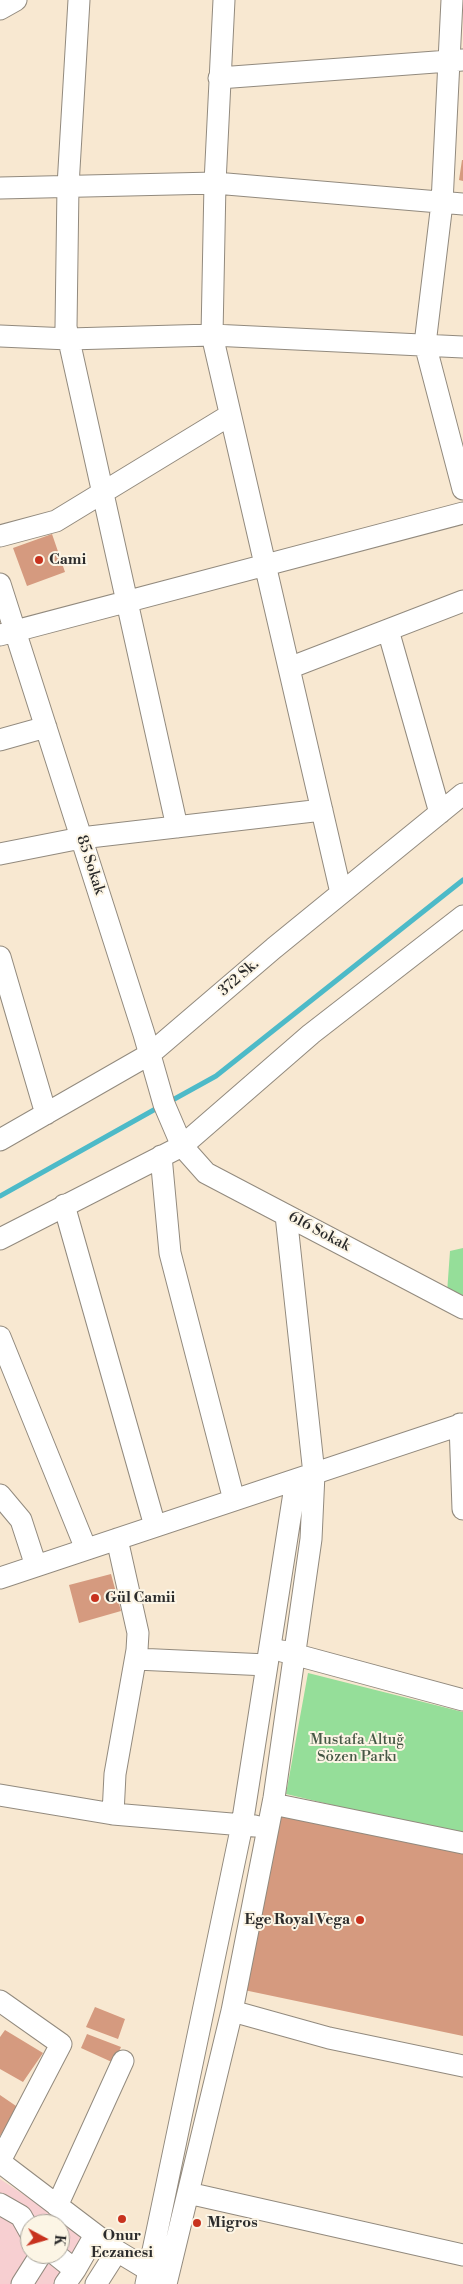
<!DOCTYPE html>
<html>
<head>
<meta charset="utf-8">
<style>
  body { margin:0 }
  #map { position:relative; width:463px; height:2284px; overflow:hidden; background:#f8e8d1; font-family:"Libre Bodoni",serif }
  canvas { display:block }
  .north { position:absolute; left:20px; top:2214px; width:50px; height:50px; box-sizing:border-box; background:#fcf5e5; border:1px solid #a8a49b; border-radius:50%; rotate:96deg; font-size:14px; font-weight:700; line-height:20px; text-align:center; color:#2b2b2b }
  .north::after { content:''; display:block; margin:auto; width:18px; height:22px; background:#c8321e; clip-path:polygon(50% 0,100% 100%,50% 72%,0 100%) }
</style>
</head>
<body>
<div id="map">
<canvas width="463" height="2284"></canvas>
<div class="north">K</div>
</div>
<script>
const context = document.querySelector('canvas').getContext('2d');
context.lineJoin = 'round';
function fillPath(path, color) {
  context.fillStyle = color;
  context.fill(path, 'evenodd');
}
function stroke(path, color, width, dash) {
  context.strokeStyle = color;
  context.lineWidth = width;
  context.lineCap = dash ? 'butt' : 'round';
  context.setLineDash(dash || []);
  context.stroke(path);
}
function drawText(font, color, halo, rows, align = 'center') {
  context.font = font + ' "Libre Bodoni",serif';
  context.lineWidth = 4;
  context.setLineDash([]);
  context.textBaseline = 'middle';
  context.strokeStyle = halo;
  context.fillStyle = color;
  for (const [text, x, y, turn = 0] of rows) {
    context.save();
    context.translate(x, y);
    context.rotate((+turn || 0) * Math.PI / 180);
    context.textAlign = isNaN(turn) ? turn : align;
    if (halo) context.strokeText(text, 0, 0);
    context.fillText(text, 0, 0);
    context.restore();
  }
}
const built = new Path2D(`
  M0 2179 97 2243 73 2284H0ZM30 2224H60V2254H30Z`);
const green = new Path2D(`
  M463 1248V1301L447 1293 450 1251Z
  M308 1673 463 1712V1836L286 1794Z`);
const stream = new Path2D(`
  M169 1102 216 1076 463 880
  M0 1196 159 1107`);
const building = new Path2D(`
  M462 160H463V181L459 180Z
  M52 534 65 572 27 586 13 548Z
  M111 1574 121 1611 79 1623 69 1585Z
  M280 1810 463 1850V2036L244 1990Z
  M95 2007 125 2019 118 2039 86 2027Z
  M5 2030 43 2053 23 2082 0 2069V2037Z
  M87 2034 121 2047 114 2063 81 2048Z
  M0 2095 19 2108 0 2136Z`);
const minor = new Path2D(`
  M79 0 68 186 66 327 177 827
  M224 0 215 183 212 335 341 893
  M452 0 442 203 425 344 463 489
  M0 9 16 0
  M219 78 463 60
  M0 188 215 183 463 204
  M0 336 69 339 212 335 463 347
  M0 536 56 521 230 415
  M0 584 144 1034 164 1104 182 1146 206 1173 463 1308
  M388 630 440 813
  M0 635 463 513
  M289 668 463 601
  M0 740 46 727
  M0 854 81 838 322 810
  M0 957 46 1114
  M0 1140 150 1054 274 948 463 794
  M161 1156 170 1253 234 1500
  M64 1205 155 1526
  M0 1239 182 1146 311 1034 463 916
  M0 1337 86 1549
  M460 1424 463 1509
  M0 1495 21 1520 36 1566
  M0 1578 463 1424
  M282 1651 463 1700
  M136 1659 267 1665
  M0 1795 113 1814 255 1826
  M273 1804 463 1843
  M113 1814 115 1774 137 1650 138 1633 117 1539
  M0 2001 61 2044 0 2161
  M232 2011 329 2038 463 2066
  M0 2162 117 2251 160 2277
  M188 2193 463 2255
  M0 2204 21 2216 30 2232
  M57 2206 123 2061
  M55 2254 75 2270 65 2284
  M75 2270 95 2235
  M22 2284 41 2254
  M96 2284 117 2251
  M146 2284 242 1825 296 1480
  M166 2284 232 2011 274 1798 311 1539 314 1474 286 1215`);
const markers = [
  [39,560,5,"#c8321e"],
  [95,1598,5,"#c8321e"],
  [360,1920,5,"#c8321e"],
  [122,2219,5,"#c8321e"],
  [197,2223,5,"#c8321e"]
];
const poiNames = [
  ["Cami",49,560],
  ["Gül Camii",105,1598],
  ["Ege Royal Vega",350,1920,"right"],
  ["Migros",207,2223],
  ["Onur",122,2236,"center"],
  ["Eczanesi",122,2253,"center"]
];
const streetNames = [
  ["85 Sokak",90,865,72],
  ["372 Sk.",239,978,-41],
  ["616 Sokak",319,1232,28]
];
const parkNames = [
  ["Mustafa Altuğ",357,1740],
  ["Sözen Parkı",357,1757]
];
fillPath(built, '#f7cfd1');
fillPath(green, '#95de99');
stroke(stream, '#4dbac8', 5);
fillPath(building, '#d59a7f');
stroke(minor, '#928a7e', 23);
stroke(minor, '#fff', 21);
for (const [x, y, r, color] of markers) {
  const dot = new Path2D();
  dot.arc(x, y, r, 0, 2 * Math.PI);
  context.fillStyle = color;
  context.fill(dot);
  stroke(dot, '#fcf5e5', 2);
}
drawText('bold 15px', '#2b2b2b', '#fcf5e5', poiNames, 'left');
drawText('15px', '#2b2b2b', '#fcf5e5', streetNames);
drawText('15px', '#465846', '#fcf5e5', parkNames);
</script>
</body>
</html>
